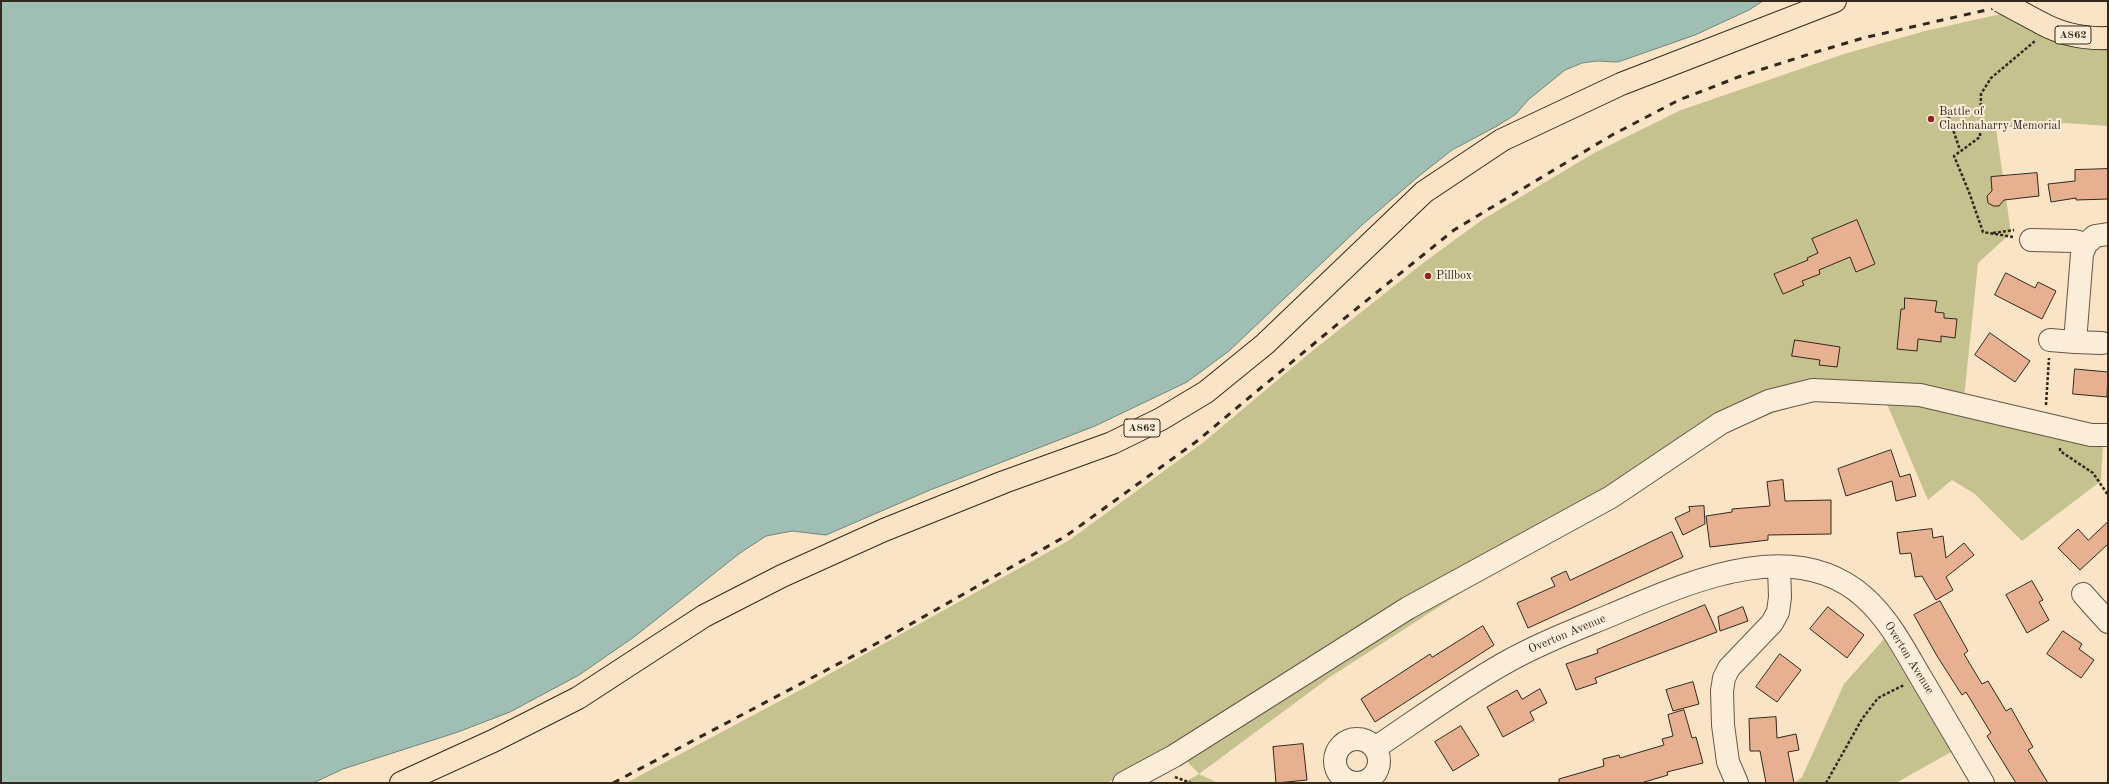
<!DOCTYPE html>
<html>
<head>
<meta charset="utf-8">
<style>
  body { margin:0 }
  #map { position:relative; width:2109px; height:784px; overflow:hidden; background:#fbe4c5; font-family:"Old Standard TT",serif }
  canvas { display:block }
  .frame { position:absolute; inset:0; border:2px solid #32281b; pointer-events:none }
</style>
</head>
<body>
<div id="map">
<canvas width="2109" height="784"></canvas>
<div class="frame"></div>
</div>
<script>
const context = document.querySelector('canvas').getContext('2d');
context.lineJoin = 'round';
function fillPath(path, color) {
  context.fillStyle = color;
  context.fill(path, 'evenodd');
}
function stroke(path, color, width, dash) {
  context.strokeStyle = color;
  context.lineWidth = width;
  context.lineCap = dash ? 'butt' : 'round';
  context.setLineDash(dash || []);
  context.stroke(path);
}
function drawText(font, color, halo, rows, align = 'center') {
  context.font = font + ' "Old Standard TT",serif';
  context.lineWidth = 4;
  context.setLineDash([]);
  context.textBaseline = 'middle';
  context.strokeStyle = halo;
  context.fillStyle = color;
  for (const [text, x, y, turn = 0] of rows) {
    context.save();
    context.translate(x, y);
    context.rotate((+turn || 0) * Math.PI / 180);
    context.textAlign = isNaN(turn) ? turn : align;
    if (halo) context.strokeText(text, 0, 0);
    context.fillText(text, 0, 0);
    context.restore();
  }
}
const green = new Path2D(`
  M2001 14 2108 48V126L2065 123 1996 128 2011 233 1978 263 1964 398 2104 428 2101 481 2022 541 1975 494 1952 480 1928 500 1887 404 1811 402 1796 404 1736 428 1476 583 1330 677 1199 774 1218 783H1183L1199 774 1175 749 1106 783H626L806 687 1068 541 1205 441 1306 356 1423 263 1482 220 1594 153 1681 110 1844 54 1925 31Z
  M1884 639 1951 752 1896 783H1794L1802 777 1844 684Z`);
const water = new Path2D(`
  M1 1H1763L1749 10 1695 35 1618 62 1597 61 1582 63 1565 70 1528 100 1516 114 1497 126 1452 150 1419 176 1362 225 1229 351 1187 382 1095 426 930 490 826 535 792 531 766 536 740 553 634 637 579 675 510 712 458 732 343 769 313 783H1Z`);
const building = new Path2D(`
  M2108 169V199L2076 200V198L2051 202 2048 184 2075 181V170Z
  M2037 173 2039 196 2004 200 1999 206H1993L1988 203 1987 196 1992 191 1991 177Z
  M1857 220 1875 264 1856 272 1850 257 1819 270 1820 274 1802 281 1804 285 1783 294 1774 274 1808 260 1807 258 1818 253 1812 239Z
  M2006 273 2035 288 2038 282 2056 291 2042 319 1995 295Z
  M1905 298 1937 301 1935 312 1944 313V318L1957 319 1955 338 1941 336V342L1918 339 1917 351 1897 349 1901 309H1904Z
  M1990 333 2030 361 2015 382 1975 355Z
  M1795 340 1840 347 1837 367 1819 365 1820 360 1792 356Z
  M2075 369 2108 372 2107 397 2073 394Z
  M1891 450 1900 477 1910 474 1916 496 1896 501 1892 481 1846 496 1838 469Z
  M1783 480 1785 501 1831 500V534L1768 535V540L1710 547 1706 516 1732 512V509L1770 506 1767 482Z
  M1704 506 1705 524 1683 535 1675 518 1690 511 1689 507Z
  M2108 522V544L2080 570 2058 548 2078 529 2088 540Z
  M1932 529 1933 538 1943 536 1946 558 1964 543 1974 555 1946 577 1953 590 1936 600 1922 576 1915 577 1911 553 1900 554 1897 533Z
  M1672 532 1683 557 1528 628 1517 603 1555 586 1551 578 1566 571 1570 580Z
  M2032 581 2043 600 2039 602 2049 620 2027 633 2006 595Z
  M1940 601 1968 651 1964 654 1982 684 1988 681 2006 711 2011 708 2033 747 2028 750 2048 783H2016L1987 736 1991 733 1966 692 1962 695 1937 656 1914 615Z
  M1705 605 1717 632 1595 678 1597 683 1576 690 1566 664 1598 653 1597 650Z
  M1743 607 1748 621 1720 631 1718 617Z
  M1828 607 1864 635 1847 658 1810 629Z
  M1483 626 1494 645 1375 722 1361 699 1430 654 1432 657Z
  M2063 631 2082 644 2079 649 2094 660 2081 678 2047 654Z
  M1780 654 1801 670 1777 702 1756 687Z
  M1693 682 1699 704 1673 711 1666 690Z
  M1540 689 1547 703 1530 712 1534 720 1503 737 1487 707 1517 690 1522 699Z
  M1684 710 1692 738 1696 737 1703 763 1667 772 1668 775 1641 783H1559V779L1604 766 1603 759 1619 755 1620 758 1664 745 1662 739 1673 736 1668 715Z
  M1776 717 1777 738 1796 734 1799 750 1788 752 1794 783H1766L1760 751H1750L1749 719Z
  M1461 726 1479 755 1453 771 1435 742Z
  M1303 744 1307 780 1276 783 1273 747Z`);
const path = new Path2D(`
  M1947 112 1960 150
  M1993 233 2014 230
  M2013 237 1983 232 1969 192 1954 156 1980 137 1981 94 1991 78 2035 41
  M2046 405 2049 358
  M2060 448V451L2093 473 2108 495
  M1175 777 1191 783
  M1353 783 1354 782
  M1826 783 1862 719 1878 698 1904 685`);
const minor = new Path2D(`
  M2031 240 2074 241 2086 244 2095 236 2108 234
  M2050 340 2075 342 2082 254 2086 244
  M2075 342 2102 343
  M2083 594 2108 622
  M1335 761a22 22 0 1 1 44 0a22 22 0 1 1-44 0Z
  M1375 748C1417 720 1459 689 1503 664 1538 644 1575 630 1611 615 1685 584 1792 533 1864 597 1890 620 1905 651 1923 681 1943 715 1963 749 1983 783
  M1124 783 1174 756 1408 608 1611 497 1721 423 1769 401 1813 390 1920 395 2091 435H2108
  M1737 783 1728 762 1723 725 1722 691 1724 678 1729 668 1772 623 1778 612 1780 597 1779 567`);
const major = new Path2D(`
  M2041 23C2061 34 2085 39 2108 38
  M401 783 493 741 578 698 704 616 782 576 884 530 1004 482 1112 443 1161 419 1206 392 1265 344 1424 192 1502 140 1621 84 1835 1`);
const rail = new Path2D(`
  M613 783 872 646 1066 536 1197 441 1340 322 1454 230 1612 135 1679 100 1741 76 1816 52 1863 38 2026 1`);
const majorBridge = new Path2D(`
  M2000 1 2041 23`);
const markers = [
  [1931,119,4,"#8f2418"],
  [1428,276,4,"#8f2418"]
];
const shields = [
  [2073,35,36],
  [1142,428,36]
];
const shieldNames = [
  ["A862",2073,35],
  ["A862",1142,428]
];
const poiNames = [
  ["Battle of",1939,112],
  ["Clachnaharry Memorial",1939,126],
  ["Pillbox",1436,276]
];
const streetNames = [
  ["Overton Avenue",1567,634,-23],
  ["Overton Avenue",1909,658,58]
];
fillPath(green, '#c6c28f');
fillPath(water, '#9fbfb4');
stroke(water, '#738377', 1);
fillPath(building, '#e7b091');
stroke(building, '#32281b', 1);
stroke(minor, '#645746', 24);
stroke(major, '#32281b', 24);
stroke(path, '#32281b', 2.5, [3, 2]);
stroke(minor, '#fcedd9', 22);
stroke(major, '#fbe4c5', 22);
stroke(rail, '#32281b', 3, [7, 7]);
stroke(majorBridge, '#32281b', 24, []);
stroke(majorBridge, '#fbe4c5', 22);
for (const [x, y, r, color] of markers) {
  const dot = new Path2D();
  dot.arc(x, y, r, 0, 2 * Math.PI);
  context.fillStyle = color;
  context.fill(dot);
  stroke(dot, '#fcedd9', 1.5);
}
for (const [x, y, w] of shields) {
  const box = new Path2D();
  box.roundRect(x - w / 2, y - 9, w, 18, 3);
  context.fillStyle = '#fcedd9';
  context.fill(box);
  stroke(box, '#32281b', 1);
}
drawText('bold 11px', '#32281b', null, shieldNames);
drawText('12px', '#32281b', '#fcedd9', poiNames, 'left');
drawText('12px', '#32281b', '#fcedd9', streetNames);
</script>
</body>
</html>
